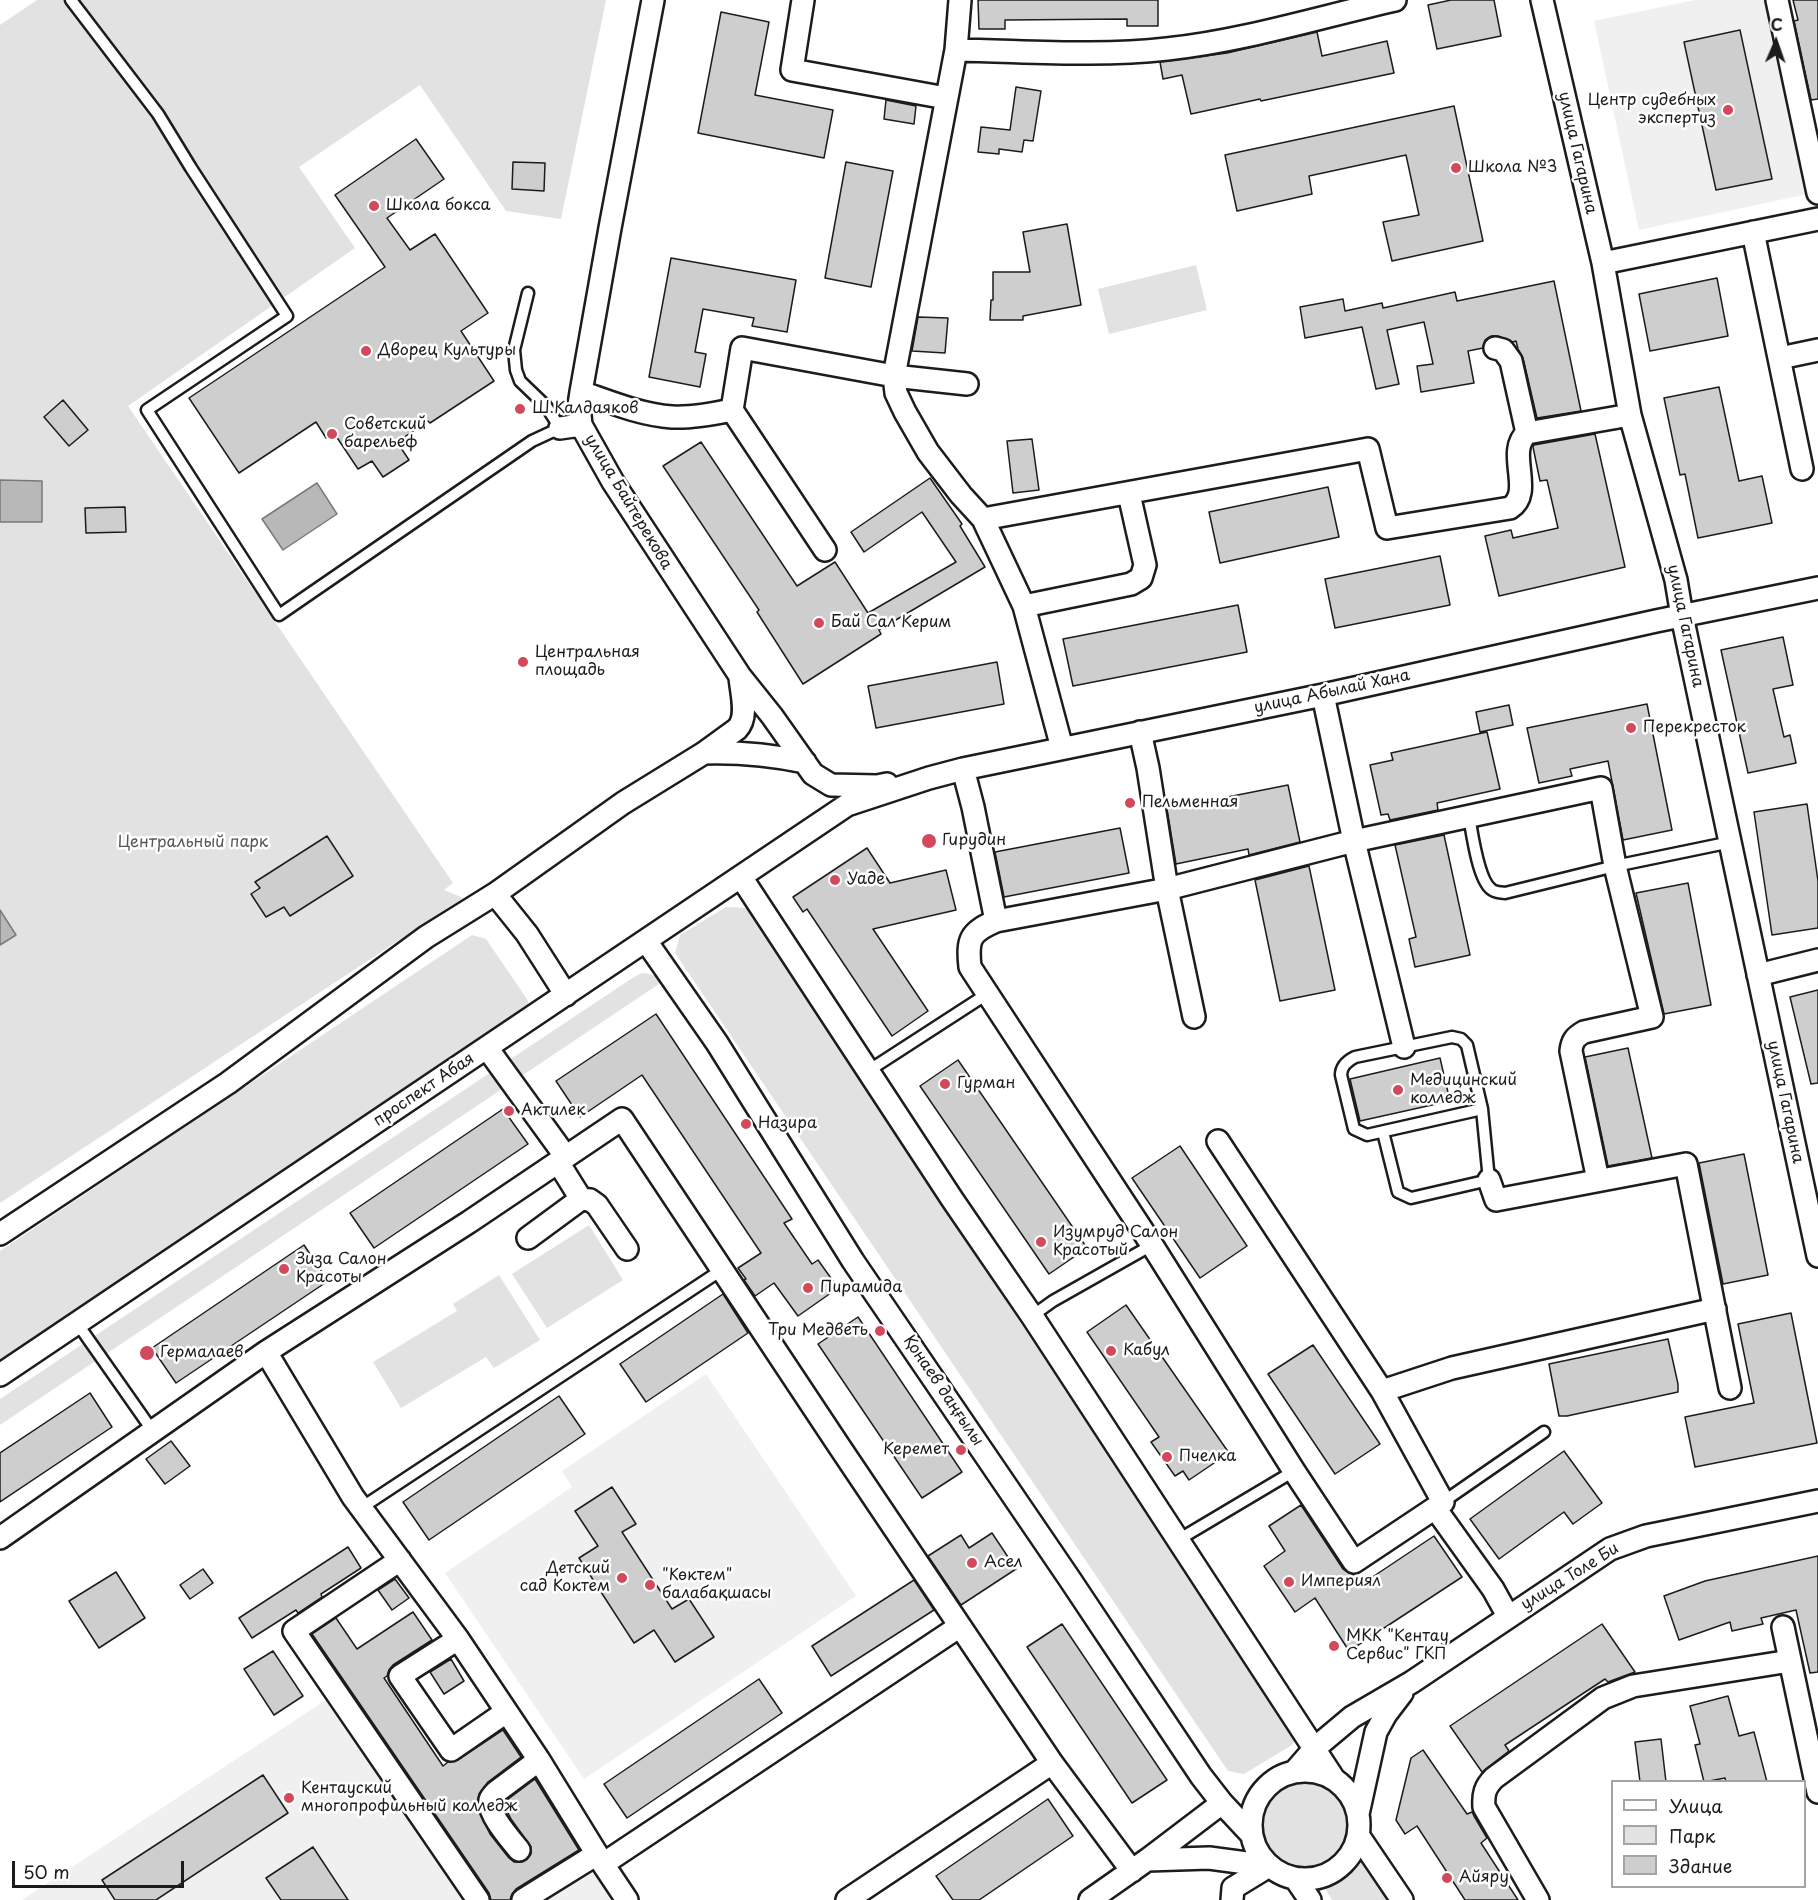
<!DOCTYPE html>
<html>
<head>
<meta charset="utf-8">
<style>
  body { margin:0 }
  #map { position:relative; width:1818px; height:1900px; overflow:hidden; background:#fff; font-family:"Playpen Sans",sans-serif }
  canvas { display:block }
  .legend { position:absolute; left:1611px; top:1780px; width:195px; height:108px; box-sizing:border-box; background:#fff; border:2px solid #a4a4a4; margin:0; padding:8px 10px; list-style:none; font-size:18px; color:#1c1c1c }
  .legend li { display:flex; align-items:center; gap:12px; height:30px }
  .legend b { width:30px; border:2px solid #a4a4a4 }
  .north { position:absolute; left:1746px; top:12px; width:60px; height:60px; -webkit-text-stroke:4px #fff; paint-order:stroke; rotate:2deg; font-size:16px; font-weight:700; line-height:24px; text-align:center; color:#1c1c1c }
  .north::after { content:''; display:block; margin:auto; width:21px; height:27px; background:#1c1c1c; clip-path:polygon(50% 0,100% 100%,50% 72%,0 100%) }
  .scale { position:absolute; left:12px; top:1861px; width:172px; height:27px; box-sizing:border-box; border:3px solid #1c1c1c; border-top:0; padding-left:8px; font-size:18px; line-height:21px; white-space:nowrap; color:#1c1c1c; -webkit-text-stroke:4px #fff; paint-order:stroke }
</style>
</head>
<body>
<div id="map">
<canvas width="1818" height="1900"></canvas>
<ul class="legend">
<li><b style="height:8px;background:#fff"></b>Улица</li>
<li><b style="height:16px;background:#e2e2e2"></b>Парк</li>
<li><b style="height:16px;background:#cecece"></b>Здание</li>
</ul>
<div class="north">С</div>
<div class="scale">50 m</div>
</div>
<script>
const context = document.querySelector('canvas').getContext('2d');
context.lineJoin = 'round';
function fillPath(path, color) {
  context.fillStyle = color;
  context.fill(path, 'evenodd');
}
function stroke(path, color, width, dash) {
  context.strokeStyle = color;
  context.lineWidth = width;
  context.lineCap = dash ? 'butt' : 'round';
  context.setLineDash(dash || []);
  context.stroke(path);
}
function drawText(font, color, halo, rows, align = 'center') {
  context.font = font + ' "Playpen Sans",sans-serif';
  context.lineWidth = 5;
  context.setLineDash([]);
  context.textBaseline = 'middle';
  context.strokeStyle = halo;
  context.fillStyle = color;
  for (const [text, x, y, turn = 0] of rows) {
    context.save();
    context.translate(x, y);
    context.rotate((+turn || 0) * Math.PI / 180);
    context.textAlign = isNaN(turn) ? turn : align;
    if (halo) context.strokeText(text, 0, 0);
    context.fillText(text, 0, 0);
    context.restore();
  }
}
const built = new Path2D(`
  M1695 0H1775L1817 192 1639 230 1594 21Z
  M706 1374 856 1596 584 1779 445 1573 572 1487 562 1471Z
  M332 1696 468 1900H22Z
  M594 1861 621 1900H535Z`);
const green = new Path2D(`
  M37 0H606L561 219 506 211 420 85 299 167 355 248 128 406 453 883 444 890 463 898 0 1203V25Z
  M1196 265 1207 310 1109 334 1098 289Z
  M726 907 747 908 1297 1738 1292 1745 1244 1774 1228 1771 675 953 680 935Z
  M472 935 486 939 527 999 531 1011 0 1375V1251Z
  M642 973 650 974 665 980 0 1425V1399L634 977Z
  M589 1225 623 1280 547 1328 512 1274Z
  M499 1275 540 1340 494 1368 486 1357 401 1408 373 1362 457 1311 453 1304Z
  M1262 1822a44 44 0 1 1 88 0a44 44 0 1 1-88 0Z
  M1360 1862 1373 1865 1397 1900H1332L1326 1890 1328 1883Z`);
const water = new Path2D(`
  M0 480 42 481V522H0Z
  M317 483 337 514 283 550 262 519Z
  M0 910 16 935 0 945Z`);
const building = new Path2D(`
  M978 0H1158V26H1127V19L1005 20V29H979Z
  M1451 0H1494L1501 36 1437 49 1428 5Z
  M1793 0H1818V99L1811 100 1794 21 1798 20Z
  M721 12 769 22 755 95 833 110 824 158 698 133Z
  M1740 30 1772 179 1716 190 1684 42Z
  M1317 32 1322 56 1387 41 1394 73 1261 101 1260 99 1191 114 1182 75 1163 79 1160 62 1227 53Z
  M1016 87 1041 91 1033 141 1024 140 1022 152 999 149V154L978 152 981 127 1010 130Z
  M886 100 916 106 914 124 884 119Z
  M1454 106 1483 241 1392 261 1383 222 1419 215 1406 155 1309 176 1312 194 1237 211 1225 155Z
  M416 139 444 179 387 218 410 250 435 234 488 313 461 331 494 381 430 423 428 421 397 442 409 460 383 477 372 461 358 469 334 433 326 438 316 422 239 473 189 398 385 267 335 195Z
  M513 162 545 163 544 191 512 189Z
  M846 162 893 171 871 287 825 278Z
  M1067 224 1081 305 1023 316V320H990L991 300H993V272H1030L1023 232Z
  M671 258 796 280 787 332 752 326 754 318 703 309 695 352 706 354 700 387 649 377Z
  M1717 278 1728 336 1650 351 1639 294Z
  M1554 281 1581 411 1537 418 1523 358 1518 349 1516 341 1513 342 1498 336H1491L1485 340 1483 348 1468 351 1474 383 1421 392 1417 366 1433 364 1424 322 1387 330 1399 384 1376 389 1362 327 1305 338 1300 307 1343 299 1345 311 1382 303 1383 308 1455 292 1457 301Z
  M918 317 948 318 945 353 912 351Z
  M1719 387 1739 481 1762 476 1772 523 1698 538 1685 474 1680 475 1664 398Z
  M63 400 88 430 69 446 44 417Z
  M1595 434 1625 567 1499 596 1485 536 1511 530 1513 538 1558 528 1547 480 1540 481 1533 447 1534 445Z
  M1032 439 1039 490 1013 493 1007 441Z
  M701 442 797 586 835 562 868 613 956 562 922 512 864 552 851 532 930 478 962 524 960 526 985 567 879 630 881 634 803 684 757 612 759 610 663 466Z
  M1328 487 1339 537 1220 563 1209 512Z
  M125 507 126 532 86 533 85 508Z
  M1440 556 1450 605 1335 628 1325 579Z
  M1238 605 1247 652 1073 686 1063 639Z
  M1783 637 1793 685 1773 689 1784 737 1790 735 1796 763 1748 773 1721 650Z
  M997 662 1004 704 876 728 868 686Z
  M1647 704 1672 830 1623 840 1608 761 1570 769 1572 776 1539 783 1527 728Z
  M1509 705 1513 725 1480 732 1476 712Z
  M1487 732 1500 789 1437 803 1438 810 1390 820 1388 814 1381 815 1370 765 1393 760 1391 753Z
  M1288 785 1300 842 1249 855 1248 849 1176 864 1167 809Z
  M1807 804 1818 881V928L1772 935 1754 812Z
  M1120 828 1129 873 1004 897 995 852Z
  M1444 835 1470 955 1415 967 1409 939 1416 937 1395 845Z
  M327 836 353 876 290 916 284 907 266 917 251 894 260 888 255 882Z
  M867 848 890 883 946 870 956 910 873 929 928 1011 892 1036 807 909 803 912 793 897Z
  M1309 866 1335 990 1280 1001 1255 880Z
  M1688 883 1711 1005 1664 1014 1636 893Z
  M1818 990V1083L1811 1084 1790 997Z
  M656 1014 792 1219 784 1223 812 1264 818 1260 838 1288 798 1316 774 1283 755 1296 744 1280 746 1279 738 1268 761 1253 642 1075 580 1117 556 1081Z
  M1628 1048 1652 1158 1608 1166 1585 1057Z
  M1440 1058 1450 1101 1360 1121 1350 1079Z
  M958 1060 1087 1248 1049 1274 920 1086Z
  M503 1109 528 1144 374 1248 350 1213Z
  M1180 1146 1247 1246 1200 1278 1132 1178Z
  M1744 1154 1768 1275 1723 1284 1699 1163Z
  M304 1245 328 1281 176 1383 152 1348Z
  M723 1294 748 1333 646 1402 620 1364Z
  M1126 1305 1229 1453 1189 1480 1183 1471 1175 1476 1151 1442 1159 1437 1087 1332Z
  M1791 1313 1817 1443 1695 1467 1685 1417 1754 1403 1738 1324Z
  M858 1317 962 1472 922 1498 818 1344Z
  M1668 1339 1678 1384V1392L1567 1416H1559L1549 1364Z
  M1313 1345 1380 1444 1335 1474 1268 1374Z
  M90 1393 112 1427 0 1502V1453Z
  M559 1396 585 1434 429 1540 403 1502Z
  M171 1441 190 1466 165 1484 146 1459Z
  M1564 1451 1602 1503 1573 1524 1564 1512 1499 1559 1470 1519Z
  M612 1487 636 1524 622 1532 672 1609 689 1599 714 1637 675 1662 654 1630 634 1643 579 1558 598 1546 575 1511Z
  M1301 1505 1343 1569 1352 1574 1359 1586 1434 1536 1462 1577 1349 1651 1315 1598 1295 1612 1264 1566 1285 1551 1269 1526Z
  M992 1533 1016 1569 961 1605 928 1556 961 1535 969 1548Z
  M348 1547 361 1568 321 1594 322 1597 298 1613 296 1610 252 1638 239 1618Z
  M1818 1556V1672L1810 1673 1796 1610 1761 1618 1763 1624 1732 1631 1730 1622 1679 1640 1664 1596 1705 1581Z
  M203 1569 213 1583 190 1599 180 1585Z
  M116 1572 145 1618 99 1648 69 1601Z
  M395 1579 409 1598 392 1610 378 1590Z
  M914 1580 934 1610 831 1676 812 1646Z
  M413 1612 432 1640 393 1665 389 1670 387 1676 384 1678 443 1766 448 1762 458 1760 503 1730 521 1757 488 1782 479 1794 478 1809 490 1834 509 1858 514 1862H522L527 1859 531 1854V1847L511 1819 503 1803 535 1779 579 1850 516 1889 512 1894 510 1900H491L489 1893 312 1634 336 1618 357 1649Z
  M1062 1624 1167 1780 1132 1803 1027 1647Z
  M1602 1624 1635 1672 1608 1682 1605 1679 1505 1745 1509 1751 1482 1772 1450 1726Z
  M273 1651 303 1696 274 1715 244 1669Z
  M451 1659 464 1681 444 1694 430 1672Z
  M759 1679 782 1713 627 1818 604 1784Z
  M1728 1696 1739 1736 1754 1732 1767 1782H1726L1725 1778 1704 1782 1695 1745 1700 1744 1690 1706Z
  M1661 1739 1666 1782H1640L1635 1742Z
  M1423 1750 1467 1814 1472 1812 1474 1816 1487 1838 1481 1843 1518 1900H1465L1417 1826 1405 1834 1396 1820 1411 1758Z
  M263 1775 288 1813 156 1900H115L102 1880Z
  M1048 1799 1073 1836 979 1900H953L936 1876Z
  M313 1847 348 1900H281L266 1878Z`);
const service = new Path2D(`
  M71 0 158 114 191 168 287 316 147 410 279 615 532 441 560 428 546 406 520 381 516 370 514 350 528 293
  M1469 816C1472 833 1478 879 1491 889 1495 893 1500 892 1505 893L1615 866 1731 842
  M1452 1037 1461 1039 1467 1045 1482 1109 1367 1135 1354 1129 1341 1075C1341 1066 1347 1061 1355 1057Z
  M868 1071 987 994
  M1383 1132 1398 1192 1411 1198 1489 1180 1482 1109
  M1032 1316 1053 1301 1152 1245
  M77 1323 152 1430
  M1440 1504 1544 1432
  M361 1508 723 1269
  M1178 1540 1294 1471`);
const minor = new Path2D(`
  M653 0 610 228 581 392 579 405 581 425 613 482 740 676 772 716 813 774 831 785 877 786 887 784
  M803 0 792 70 946 98
  M960 0 956 50 894 376 896 393 905 412 928 452 961 495 983 519 1024 606 1062 748
  M1542 0 1603 263 1630 415 1676 580 1682 616 1818 1256
  M1777 0 1818 193
  M956 50C1026 51 1097 57 1167 49 1243 41 1320 17 1395 0
  M1753 232 1802 469
  M1603 263 1818 219
  M1495 348 1503 350 1511 361 1527 433
  M1780 358 1818 350
  M581 392C610 402 641 415 672 417 692 418 713 414 732 410
  M560 428 581 425
  M983 519 1368 449 1387 528 1510 508C1535 492 1505 452 1527 433L1630 415
  M825 550 732 410 742 348 894 376 967 384
  M1024 606 1131 584 1141 578 1145 565 1129 494
  M1323 695 1354 841 1404 1047
  M1140 732 1148 768 1167 889 1194 1017
  M704 753C738 752 771 755 805 762
  M963 769 973 807 996 921
  M741 877 952 1199 1032 1316 1334 1779
  M495 894 527 934 566 995
  M646 941 717 1043 853 1261 1069 1578 1201 1776 1222 1803 1251 1834
  M1758 975 1818 960
  M487 1048 566 1157
  M1218 1141 1382 1391 1443 1502
  M558 1162 581 1199
  M1489 1180 1496 1200 1686 1164 1730 1388
  M0 1234 228 1083 426 937 495 894 623 803 704 753 737 729C749 717 741 692 740 677
  M528 1238 581 1199 590 1200 597 1205 627 1249
  M266 1352 353 1497 458 1639 539 1760 603 1864 627 1900
  M0 1375 847 805 929 778 963 769 1323 695 1656 621 1818 588
  M1382 1391 1452 1368 1715 1309
  M0 1538 266 1352 469 1222 622 1119 839 1446 1052 1763 1132 1871
  M400 1560 294 1631 478 1900
  M1508 1616 1493 1589 1435 1508 1354 1562 1294 1471 1152 1245 970 967C967 939 970 932 996 921L1167 889 1354 841 1601 788 1615 866 1652 1017 1584 1032C1575 1037 1572 1041 1571 1051L1598 1180
  M1783 1627 1818 1792
  M458 1639 400 1676 451 1750 506 1712
  M1251 1825a54 54 0 1 1 108 0a54 54 0 1 1-108 0Z
  M1295 1771 1315 1748 1352 1717 1412 1682 1610 1549 1646 1536 1818 1501
  M1358 1814 1376 1732 1386 1714 1402 1693
  M1358 1835 1402 1900
  M519 1850C511 1840 487 1813 490 1800 491 1797 494 1794 496 1792L539 1760
  M1147 1860 1209 1858 1269 1866
  M603 1864 960 1626
  M1295 1878 1310 1900
  M523 1900 597 1854
  M847 1900 1052 1763
  M1090 1900 1147 1860 1222 1803
  M1232 1900 1233 1888 1269 1866
  M1538 1900 1484 1807C1483 1794 1485 1787 1494 1778L1603 1698 1633 1686 1790 1661`);
const markers = [
  [1728,110,6,"#d1495b"],
  [1456,168,6,"#d1495b"],
  [374,206,6,"#d1495b"],
  [366,351,6,"#d1495b"],
  [520,409,6,"#d1495b"],
  [332,434,6,"#d1495b"],
  [819,623,6,"#d1495b"],
  [523,662,6,"#d1495b"],
  [1631,728,6,"#d1495b"],
  [1130,803,6,"#d1495b"],
  [929,841,8,"#d1495b"],
  [835,880,6,"#d1495b"],
  [945,1084,6,"#d1495b"],
  [1398,1090,6,"#d1495b"],
  [509,1111,6,"#d1495b"],
  [746,1124,6,"#d1495b"],
  [1041,1242,6,"#d1495b"],
  [284,1269,6,"#d1495b"],
  [808,1288,6,"#d1495b"],
  [880,1331,6,"#d1495b"],
  [1111,1351,6,"#d1495b"],
  [147,1353,8,"#d1495b"],
  [961,1450,6,"#d1495b"],
  [1167,1457,6,"#d1495b"],
  [972,1563,6,"#d1495b"],
  [622,1578,6,"#d1495b"],
  [1289,1582,6,"#d1495b"],
  [650,1585,6,"#d1495b"],
  [1334,1646,6,"#d1495b"],
  [289,1798,6,"#d1495b"],
  [1447,1878,6,"#d1495b"]
];
const poiNames = [
  ["Центр судебных",1716,101,"right"],
  ["экспертиз",1716,119,"right"],
  ["Школа №3",1468,168],
  ["Школа бокса",386,206],
  ["Дворец Культуры",378,351],
  ["Ш.Калдаяков",532,409],
  ["Советский",344,425],
  ["барельеф",344,443],
  ["Бай Сал Керим",831,623],
  ["Центральная",535,653],
  ["площадь",535,671],
  ["Перекресток",1643,728],
  ["Пельменная",1142,803],
  ["Гирудин",942,841],
  ["Уаде",847,880],
  ["Медицинский",1410,1081],
  ["колледж",1410,1099],
  ["Гурман",957,1084],
  ["Актилек",521,1111],
  ["Назира",758,1124],
  ["Изумруд Салон",1053,1233],
  ["Красотый",1053,1251],
  ["Зиза Салон",296,1260],
  ["Красоты",296,1278],
  ["Пирамида",820,1288],
  ["Три Медветь",868,1331,"right"],
  ["Кабул",1123,1351],
  ["Гермалаев",160,1353],
  ["Керемет",949,1450,"right"],
  ["Пчелка",1179,1457],
  ["Асел",984,1563],
  ["Детский",610,1569,"right"],
  ["сад Коктем",610,1587,"right"],
  ["\"Көктем\"",662,1576],
  ["балабақшасы",662,1594],
  ["Империял",1301,1582],
  ["МКК \"Кентау",1346,1637],
  ["Сервис\" ГКП",1346,1655],
  ["Кентауский",301,1789],
  ["многопрофильный колледж",301,1807],
  ["Айяру",1459,1878]
];
const streetNames = [
  ["улица Гагарина",1577,153,77],
  ["улица Байтерекова",628,502,59],
  ["улица Гагарина",1685,626,78],
  ["улица Абылай Хана",1332,692,-12],
  ["проспект Абая",424,1090,-34],
  ["улица Гагарина",1785,1102,78],
  ["Қонаев даңғылы",943,1391,56],
  ["улица Толе Би",1570,1577,-32]
];
const parkNames = [
  ["Центральный парк",193,843]
];
fillPath(built, '#f0f0f0');
fillPath(green, '#e2e2e2');
fillPath(water, '#b8b8b8');
stroke(water, '#7a7a7a', 1.5);
fillPath(building, '#cecece');
stroke(building, '#1c1c1c', 1.5);
stroke(service, '#1c1c1c', 15);
stroke(minor, '#1c1c1c', 26);
stroke(service, '#fff', 10);
stroke(minor, '#fff', 21);
for (const [x, y, r, color] of markers) {
  const dot = new Path2D();
  dot.arc(x, y, r, 0, 2 * Math.PI);
  context.fillStyle = color;
  context.fill(dot);
  stroke(dot, '#fff', 2);
}
drawText('16px', '#1c1c1c', '#fff', poiNames, 'left');
drawText('16px', '#1c1c1c', '#fff', streetNames);
drawText('16px', '#575757', '#fff', parkNames);
</script>
</body>
</html>
